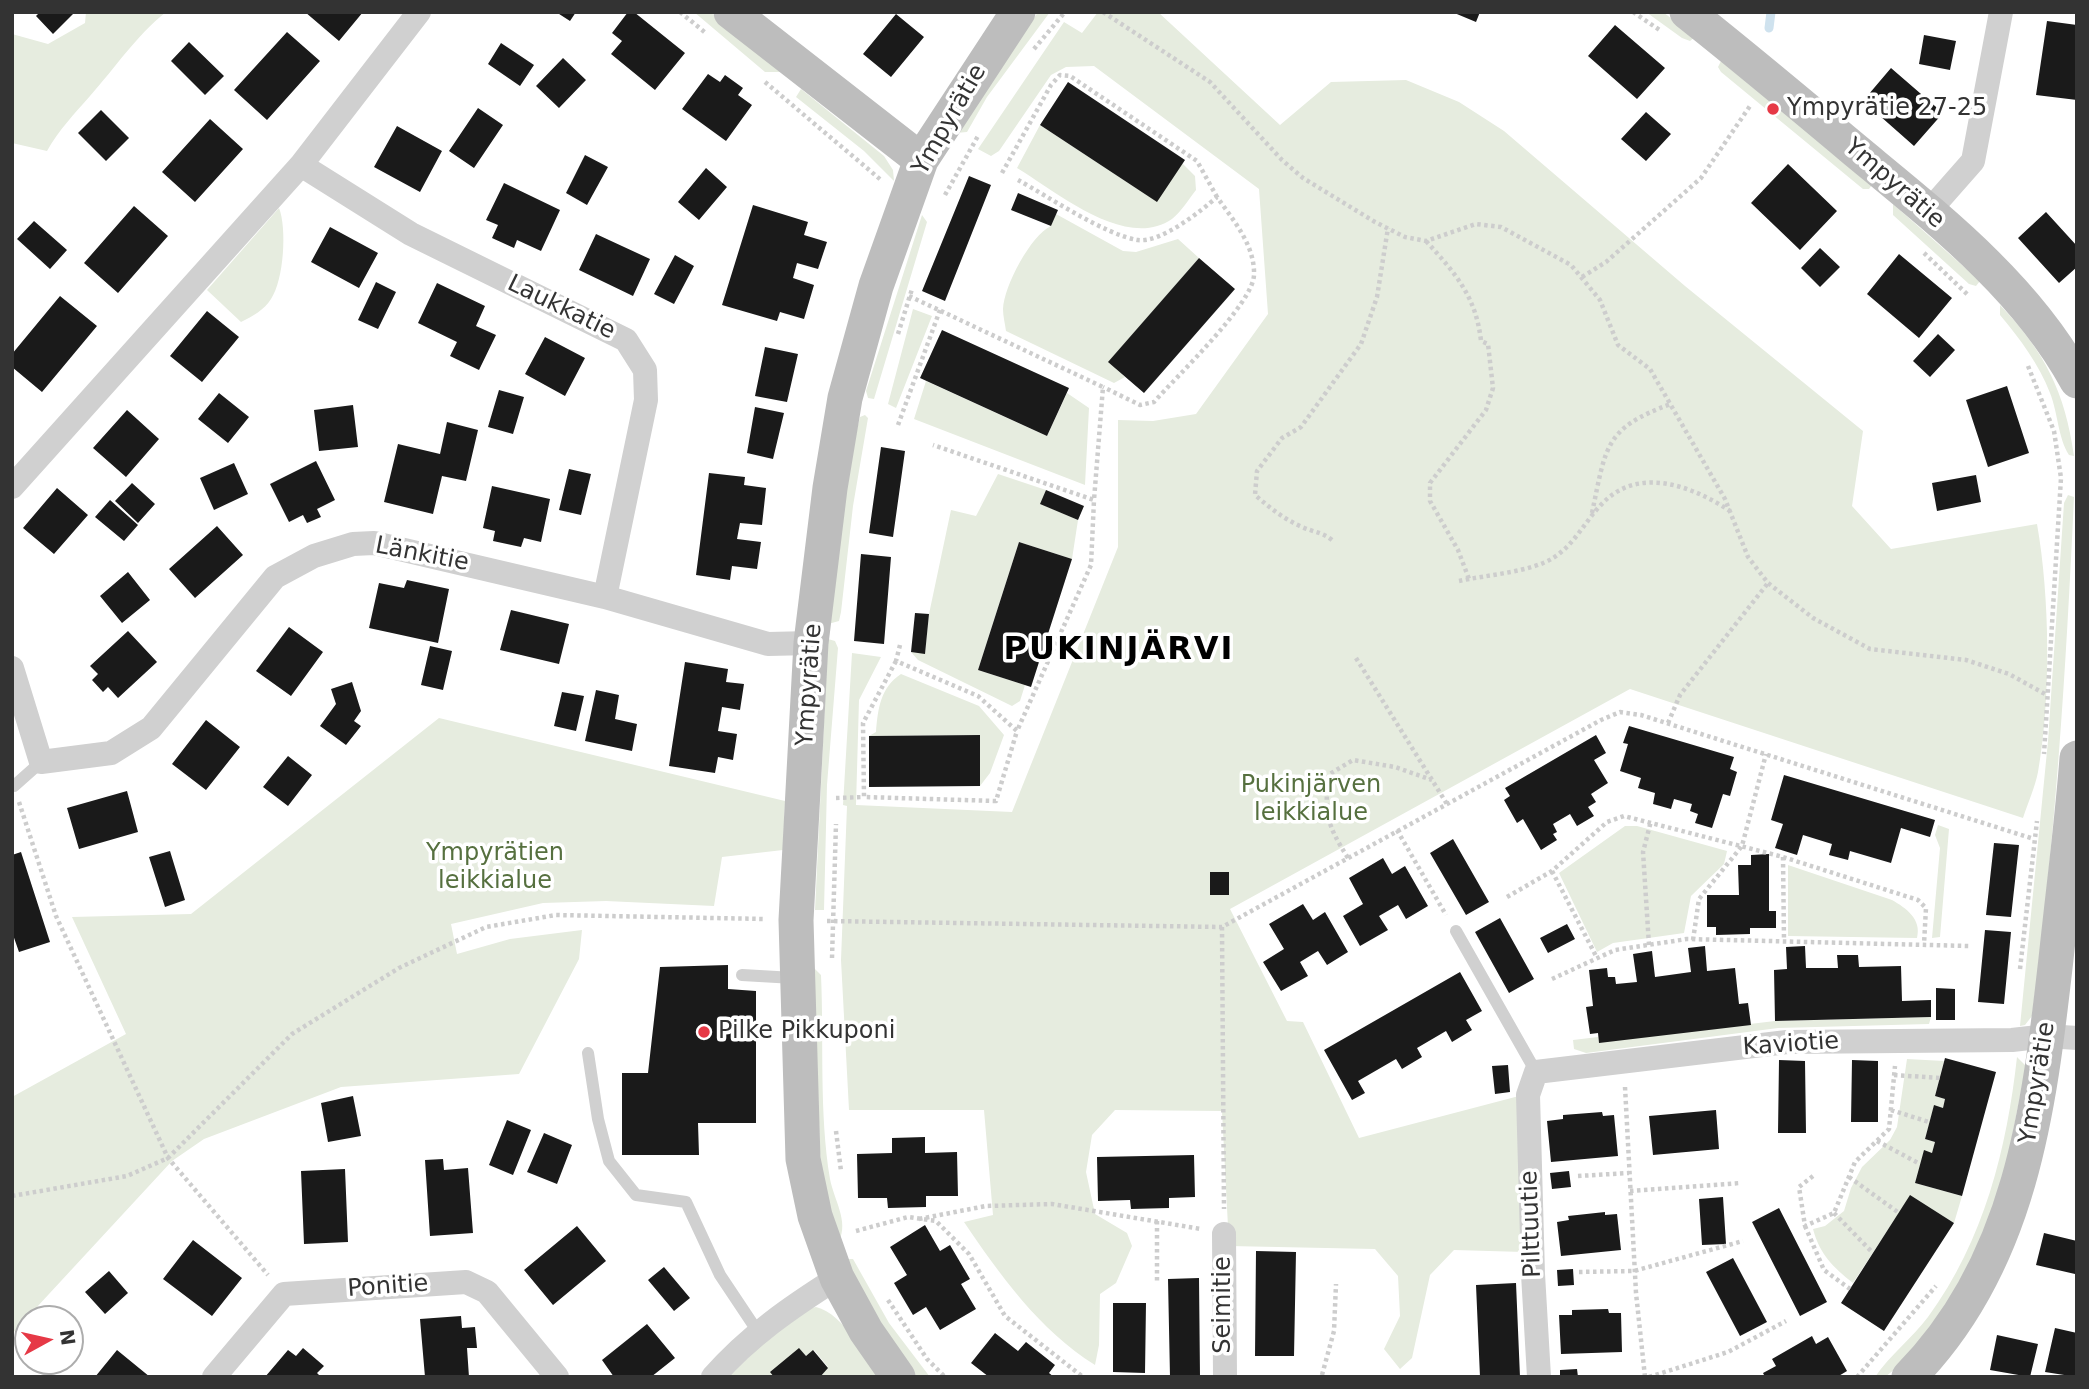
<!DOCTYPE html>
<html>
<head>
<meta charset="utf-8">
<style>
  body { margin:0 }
  #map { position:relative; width:2089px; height:1389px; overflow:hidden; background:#fff; font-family:"DejaVu Sans",sans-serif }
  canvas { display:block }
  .frame { position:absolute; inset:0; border:14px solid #333; pointer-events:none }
  .north { position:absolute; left:14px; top:1305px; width:70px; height:70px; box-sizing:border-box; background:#fff; border:2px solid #adadad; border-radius:50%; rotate:82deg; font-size:19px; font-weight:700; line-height:28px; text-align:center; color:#333 }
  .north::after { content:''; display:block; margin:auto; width:24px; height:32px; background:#e63946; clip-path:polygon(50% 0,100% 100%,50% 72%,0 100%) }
</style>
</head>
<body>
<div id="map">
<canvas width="2089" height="1389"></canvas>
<div class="frame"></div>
<div class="north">N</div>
</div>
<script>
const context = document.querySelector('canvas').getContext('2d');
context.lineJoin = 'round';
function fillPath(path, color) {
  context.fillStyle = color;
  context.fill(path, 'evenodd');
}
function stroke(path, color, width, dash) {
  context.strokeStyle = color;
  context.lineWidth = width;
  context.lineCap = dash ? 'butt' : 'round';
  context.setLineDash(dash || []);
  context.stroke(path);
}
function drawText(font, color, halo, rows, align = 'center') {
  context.font = font + ' "DejaVu Sans",sans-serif';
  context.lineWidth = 7;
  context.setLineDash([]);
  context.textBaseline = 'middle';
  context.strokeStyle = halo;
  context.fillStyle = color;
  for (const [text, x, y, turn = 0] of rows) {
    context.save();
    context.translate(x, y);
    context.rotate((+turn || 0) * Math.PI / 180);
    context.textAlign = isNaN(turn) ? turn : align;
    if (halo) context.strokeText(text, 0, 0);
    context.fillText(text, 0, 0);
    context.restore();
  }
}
const green = new Path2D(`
  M86 12H166C135 37 116 67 90 96 74 114 59 130 47 151L12 143V34L48 44 85 23Z
  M694 12H710L783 72H765Z
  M1038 12H1050L987 97 967 132 956 133Z
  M1098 12H1158L1280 125 1331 82 1406 80 1459 102 1504 131 1685 286 1863 431 1852 506 1891 549 2037 524C2050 597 2051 699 2038 772 2035 787 2028 803 2023 818L1630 689 1230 909 1287 1021 1303 1022 1359 1138 1519 1096 1524 1252 1454 1250 1430 1275 1412 1358 1400 1369 1384 1349 1400 1316 1398 1276 1375 1249 1229 1246 1222 1111 1115 1110 1092 1135 1086 1172 1095 1214 1127 1233 1132 1246 1116 1283 1100 1294 1099 1345 1095 1365C1039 1330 1000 1275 964 1222L993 1215 984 1110H849L841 960 847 806 843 805 852 653 881 657 859 700 856 805 1012 812 1118 547V420L1153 421 1196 414 1268 314 1259 189 1094 66 1066 67 1051 75 999 151 991 156 978 149 1064 22 1082 33Z
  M1646 12H1663L1695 37 1690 41 1682 38Z
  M1721 61 1872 185 1869 189H1863L1721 72 1718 67Z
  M801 89 884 156 893 170 894 181 864 151 796 97Z
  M1040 125 1156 201 1182 163 1195 176 1196 190C1189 199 1181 212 1172 219 1126 251 1057 192 1017 168Z
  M1893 204 1980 281 1976 286 1969 284 1893 215Z
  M279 208C287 228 284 280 271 299 264 310 253 316 241 322L207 290Z
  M1056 214 1123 251 1136 252 1178 239 1199 258 1109 362 1125 377 1114 383 1006 331C1005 324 1003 316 1003 309 1004 286 1031 235 1051 226Z
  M922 215 927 222 874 399 868 398 866 391Z
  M2000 305C2045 352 2065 392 2074 456L2069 455C2058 438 2058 413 2050 393 2039 364 2020 339 2000 315Z
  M913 309 932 316 896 408 888 404Z
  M926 381 1047 436 1067 393 1089 408 1085 485 914 419Z
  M865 415 868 418 853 506 841 612 839 621 828 624 843 505 857 429 860 417Z
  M998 474 1046 490 1041 504 1078 520 1072 559 1019 542 978 670 1025 685 1020 701 1012 706 918 660 911 652 925 653 929 614 951 510 976 516Z
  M2068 495 2074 497C2066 670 2055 844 2032 1016L2025 1025 2020 1026 2048 741 2064 503Z
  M828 639 835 641 838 648 827 785 824 910H815Z
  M901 674 979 706 1004 735 990 773 980 786 979 735 869 736 876 732C878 709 880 688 901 674Z
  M439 718 785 801 783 850 722 857 714 906 606 901 543 903 451 924 457 954 510 939 582 930 579 959 519 1074 341 1087 204 1139 172 1161 12 1334V1097L126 1034 72 917 191 914Z
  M1938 825 1949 829 1940 937 1932 938 1940 848 1935 835Z
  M1625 826H1637L1727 851 1724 864 1691 896 1684 933 1613 943 1597 952 1559 873Z
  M1788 865 1892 900C1906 908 1922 919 1917 938L1788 936Z
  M814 968 821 975C824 1043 819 1112 830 1179 834 1200 849 1221 839 1241L821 1182Z
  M1931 1017 1929 1024 1778 1028 1586 1053 1574 1049 1573 1040 1598 1037 1599 1042 1775 1021Z
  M2017 1057 2026 1066 2000 1197 1959 1290 1900 1365 1885 1377H1875C1890 1355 1912 1338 1928 1317 1984 1241 2007 1148 2017 1057Z
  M1907 1059 1944 1061 1935 1096 1945 1099 1943 1108 1934 1106 1925 1139 1935 1142 1932 1153 1924 1151 1915 1183 1962 1196 1954 1223 1910 1196 1853 1283C1833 1267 1820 1255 1813 1229L1825 1226 1844 1211 1851 1188 1862 1167 1890 1140 1897 1127Z
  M844 1259H853L889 1323 930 1377H915L882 1330Z
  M816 1307C845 1315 862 1353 878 1377H820L828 1367 814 1350 806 1356 799 1349 774 1377H728L797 1311Z`);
const stream = new Path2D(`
  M1769 28 1771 12`);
const building = new Path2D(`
  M40 12H75L53 34 36 16Z
  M305 12H363L339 41Z
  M556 12H576L570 21Z
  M628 12H634L685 53 655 90 611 54 622 41 612 33Z
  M1452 12H1480L1476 22Z
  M896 14 924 37 891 77 863 54Z
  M2047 21 2077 25V100L2036 95Z
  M1615 25 1665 68 1637 99 1588 56Z
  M287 32 320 61 267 120 234 90Z
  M1924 35 1956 41 1950 70 1919 64Z
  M189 42 224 76 205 95 171 61Z
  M501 43 534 65 520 86 488 64Z
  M563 58 586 80 559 108 536 86Z
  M1891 68 1943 113 1914 146 1863 101Z
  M708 74 720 82 725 75 743 88 738 95 752 105 726 141 682 109Z
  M1068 82 1185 160 1157 202 1040 125Z
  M478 108 503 125 474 168 449 151Z
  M101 110 129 138 106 161 78 133Z
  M1646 112 1671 134 1646 161 1621 139Z
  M210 119 243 149 195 202 162 172Z
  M397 126 442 151 420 192 374 167Z
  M585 155 608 167 587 205 566 193Z
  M1788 164 1837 211 1800 250 1751 203Z
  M706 168 727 187 699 220 678 202Z
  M969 176 991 185 945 301 922 291Z
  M504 183 560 210 541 251 517 240 514 248 492 238 498 225 486 220Z
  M1018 193 1058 210 1051 226 1011 210Z
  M753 205 808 222 804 235 827 242 818 269 797 263 793 278 814 285 804 319 780 312 777 321 722 305Z
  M134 206 168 236 118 293 84 263Z
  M2046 212 2077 246V267L2059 283 2018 238Z
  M34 221 67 250 50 269 17 239Z
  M330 227 378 253 359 288 311 262Z
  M596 234 650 259 633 296 579 270Z
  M1820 248 1840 267 1820 287 1801 268Z
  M1899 254 1952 298 1919 338 1867 294Z
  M675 255 694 266 674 304 654 294Z
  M1199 258 1235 289 1144 393 1108 362Z
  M376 282 396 292 378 329 358 320Z
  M437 283 485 306 476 326 496 335 479 370 450 356 457 342 418 323Z
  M60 296 97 326 42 392 12 367V354Z
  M207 311 239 337 202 382 170 356Z
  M942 330 1069 388 1047 436 920 378Z
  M1938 334 1955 350 1930 377 1913 361Z
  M545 337 585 358 565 396 525 374Z
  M765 347 798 354 787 402 755 396Z
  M2007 386 2029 453 1988 467 1966 400Z
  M499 390 524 397 513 434 488 427Z
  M219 393 249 417 228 443 198 419Z
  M353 405 358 447 319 451 314 410Z
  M755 407 784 413 773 459 747 453Z
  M127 410 159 439 126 477 93 448Z
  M447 422 478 430 466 481 442 476 433 514 384 502 398 444 440 454Z
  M881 447 905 451 893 537 869 533Z
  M316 461 335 500 317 509 321 517 307 523 303 515 289 522 270 484Z
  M234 463 248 494 214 510 200 478Z
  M569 469 591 474 581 515 559 510Z
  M709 473 745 477 744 485 766 488 762 525 740 523 737 539 761 542 757 569 732 566 730 580 696 575Z
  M1976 475 1981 502 1937 511 1932 483Z
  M132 483 155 504 138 523 115 501Z
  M492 486 550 499 541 542 524 538 521 547 493 541 495 531 483 528Z
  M57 488 88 515 54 554 23 528Z
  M1046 490 1084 506 1078 520 1040 504Z
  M110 500 138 525 124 541 95 517Z
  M217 526 243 555 195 598 169 569Z
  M1019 542 1072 559 1031 687 978 670Z
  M861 554 891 557 884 644 854 641Z
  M128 572 150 600 122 623 100 596Z
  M407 580 449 589 438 643 369 628 379 583 404 588Z
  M511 610 569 624 559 664 500 650Z
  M915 613 929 614 925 654 911 652Z
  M289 627 323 652 291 696 256 671Z
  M128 631 157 662 118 698 108 687 103 692 92 680 98 674 90 666Z
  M430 646 452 651 443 690 421 685Z
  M685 662 728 669 726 682 744 684 740 710 722 707 718 731 737 734 733 760 718 757 715 773 669 766Z
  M352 682 361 711 354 721 361 726 346 745 320 726 336 704 331 689Z
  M596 690 619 695 615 719 637 724 632 751 585 741Z
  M562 692 584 696 576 731 554 726Z
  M206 720 240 747 206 790 172 764Z
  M1629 726 1734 757 1730 769 1737 772 1730 796 1723 794 1712 828 1695 823 1698 814 1690 811 1692 804 1674 799 1671 809 1653 804 1655 793 1638 788 1641 778 1620 771 1628 744 1623 743Z
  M980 735V786L869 787V736Z
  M1596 735 1606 753 1594 760 1608 783 1591 794 1596 802 1588 807 1594 816 1577 826 1570 814 1553 824 1557 832 1553 834 1557 840 1541 850 1523 819 1517 823 1504 800 1510 796 1505 788Z
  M288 756 312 775 288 806 263 787Z
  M1784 775 1935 820 1930 837 1901 828 1891 863 1850 851 1848 860 1829 855 1832 844 1803 835 1797 855 1775 848 1783 824 1771 820Z
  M127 791 138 832 79 849 67 808Z
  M1453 839 1489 902 1466 915 1430 853Z
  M1994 843 2019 845 2011 917 1986 915Z
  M170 851 185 900 165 907 149 857Z
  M21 852 50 942 19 952 12 932V855Z
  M1769 854V911H1776V928H1750V934L1716 935V927H1707V895H1739L1738 865H1751V855Z
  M1383 858 1392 874 1405 866 1428 906 1406 919 1398 905 1379 916 1388 930 1360 946 1343 916 1363 904 1349 878Z
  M1210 872H1229V895H1210Z
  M1303 904 1313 920 1325 912 1348 952 1327 965 1318 951 1300 962 1308 976 1281 991 1263 962 1284 949 1269 924Z
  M1500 918 1534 979 1509 993 1475 932Z
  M1567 924 1575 939 1548 953 1540 938Z
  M1985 930 2011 932 2004 1004 1978 1002Z
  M1705 946 1707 971 1735 968 1739 1004 1748 1003 1751 1025 1599 1043 1598 1033 1590 1034 1586 1007 1593 1006 1589 970 1607 968 1608 977H1615L1616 984 1637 982 1633 954 1652 951 1655 977 1691 972 1688 948Z
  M1805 946 1806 968H1838L1837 955H1858L1859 967 1901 966 1902 1001 1931 1000V1017L1775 1021 1774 970 1787 969 1786 947Z
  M728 965V989L756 991V1123H698L699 1155H622V1073H648L660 967Z
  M1460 972 1482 1011 1466 1020 1472 1030 1452 1042 1446 1031 1417 1048 1422 1057 1402 1069 1396 1059 1358 1081 1365 1093 1352 1100 1324 1050Z
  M1936 988 1955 989V1020H1936Z
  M1945 1058 1996 1072 1962 1196 1915 1183 1924 1150 1932 1153 1935 1142 1925 1139 1934 1105 1943 1108 1945 1099 1935 1096Z
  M1779 1060 1805 1061 1806 1133H1778Z
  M1852 1060 1878 1061V1122H1851Z
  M1508 1065 1510 1092 1495 1094 1492 1066Z
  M353 1096 361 1136 328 1142 321 1103Z
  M1716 1110 1719 1149 1653 1155 1649 1116Z
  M1602 1112 1603 1116 1614 1115 1618 1156 1551 1162 1547 1121 1563 1119V1115Z
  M507 1120 531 1130 513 1175 489 1165Z
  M544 1133 572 1145 557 1184 527 1172Z
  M925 1137V1153L957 1152 958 1196H926V1207L888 1208 887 1198H858L857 1154 892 1153V1138Z
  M1194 1155 1195 1197 1169 1198V1208L1131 1209 1130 1200 1098 1201 1097 1157Z
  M443 1159 444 1170 468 1168 473 1233 430 1236 425 1160Z
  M345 1169 348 1242 304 1244 301 1171Z
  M1569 1171 1571 1187 1552 1189 1550 1173Z
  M1910 1195 1954 1223 1884 1331 1841 1303Z
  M1723 1197 1726 1244 1702 1245 1699 1199Z
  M1779 1208 1827 1302 1800 1316 1752 1222Z
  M1605 1212V1215L1617 1214 1621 1250 1561 1256 1557 1222 1569 1220 1568 1216Z
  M925 1225 940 1251 950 1245 970 1279 961 1284 976 1309 940 1330 926 1307 913 1315 894 1283 907 1275 890 1247Z
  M577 1226 606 1261 553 1305 524 1270Z
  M2044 1233 2077 1241 2075 1274 2036 1265Z
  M193 1240 242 1278 212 1316 163 1279Z
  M1256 1251 1296 1252 1294 1356H1255Z
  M1733 1258 1767 1322 1740 1336 1706 1272Z
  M664 1267 690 1298 674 1311 648 1280Z
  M1573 1269 1574 1285 1558 1286 1557 1270Z
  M109 1271 128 1293 105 1314 85 1292Z
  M1199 1278 1200 1377H1170L1168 1279Z
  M1516 1283 1520 1377H1480L1476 1285Z
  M1113 1303H1146L1145 1373 1113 1372Z
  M1608 1309 1609 1313H1621L1622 1352 1561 1354 1559 1315H1572V1310Z
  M461 1316 462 1328 475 1327 477 1348H467L469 1377H425L420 1319Z
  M647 1324 675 1358 651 1377H614L602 1360Z
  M2055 1328 2077 1333V1377L2045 1372Z
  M995 1333 1018 1351 1026 1342 1055 1365 1049 1373 1054 1377H989L971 1363Z
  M1997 1335 2038 1344 2030 1377 1990 1370Z
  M1812 1336 1816 1344 1828 1337 1847 1371 1837 1377H1765L1763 1373 1776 1366 1772 1359Z
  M303 1348 324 1366 317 1373 321 1377H265L288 1350 296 1356Z
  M799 1348 806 1356 813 1350 828 1368 820 1377H774L770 1372Z
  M117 1350 150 1377H95Z
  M1577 1369 1578 1377H1560V1370Z`);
const path = new Path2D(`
  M680 12 707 34
  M1103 12 1210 82 1282 160 1303 178 1375 222 1405 237 1426 241 1476 224 1501 227 1571 265 1600 300 1618 345 1650 369 1725 499 1748 557 1768 583 1813 618 1870 649 1966 660 2009 674 2045 694
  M1633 12 1661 31
  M1034 49 1065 12
  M765 82 881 180
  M1002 173 1051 85 1060 75 1070 76 1197 161 1217 197
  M1018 180C1049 197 1105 235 1138 240 1161 243 1201 211 1217 197 1233 220 1255 245 1254 275 1253 304 1176 377 1154 402L1140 405 1103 387
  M945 195 978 136
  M1426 241C1455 273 1476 296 1481 341L1488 344 1493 388 1486 410 1430 483V501L1458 550 1469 579
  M1924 253 1968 295
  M1582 277 1606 262 1701 178 1750 106
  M909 296 1103 387 1094 500
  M898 334 912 289
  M2028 366 2054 431 2061 478 2044 754
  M898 425 940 310
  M1592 513C1606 447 1604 428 1671 404
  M1332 540C1322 532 1313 532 1302 527 1284 519 1270 508 1255 495L1257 471 1282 438 1301 427 1361 344 1377 297 1388 228
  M1459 581C1486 575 1531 572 1553 558 1574 545 1584 523 1600 506 1636 465 1691 485 1730 511
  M900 645 896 661 978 696 1017 731 1091 565 1094 500 933 445
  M1356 658 1447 804
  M896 661 863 723 864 797 996 801 1017 731
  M1668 723 1680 695 1768 583
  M836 798 864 797
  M19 802 56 916 168 1158 268 1275
  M1397 830 1446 915
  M1783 857 1784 940
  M1348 858C1326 823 1325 815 1328 775L1353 760 1395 767 1432 780
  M1552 871 1597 958
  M1507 897 1552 871 1607 822 1624 816 1783 857 1918 900 1926 908 1924 944
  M827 921 1222 927 1601 720 1620 712 1641 715 2034 839
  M1222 927 1224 1209
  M1693 940 1699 899 1742 846 1766 754
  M1649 945 1643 852 1651 821
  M832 958 836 824
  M2020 969 2037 821
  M1552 979 1615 950 1687 939 1969 946
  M1894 1075 1940 1078
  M1625 1087 1636 1293 1645 1377
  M1891 1110 1929 1122
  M836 1131 841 1171
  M1877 1141 1920 1164
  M1578 1176 1629 1173
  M1813 1176 1799 1187 1805 1226 1834 1213 1855 1162 1889 1129 1895 1066
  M1849 1177 1899 1213
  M1630 1191 1740 1183
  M12 1196 127 1176 168 1158 292 1034 399 968 486 927 556 915 765 919
  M1834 1213 1873 1253
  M919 1219 986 1206 1052 1204 1201 1229
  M1157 1221V1282
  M1805 1226 1824 1270 1850 1289
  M856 1231 908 1217 936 1221 969 1254 1005 1316 1083 1377
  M1579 1272 1634 1271 1743 1241
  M888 1300 927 1359 945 1377
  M1322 1375 1334 1331 1336 1284
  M1649 1377 1728 1352 1786 1321
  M1857 1377 1936 1286`);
const lane = new Path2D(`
  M14 786 41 762
  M1456 931 1536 1072
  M742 975 794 978
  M588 1053 598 1119 609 1161 636 1195 686 1202 720 1275 758 1332`);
const street = new Path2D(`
  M301 165 411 234 626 340 645 370 646 400 605 597
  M1929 211 1973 161 2001 12
  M12 487 301 165 419 12
  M12 668 41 762 111 753 151 728 275 577 314 556 353 544 374 543 605 597 768 644 811 643
  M1224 1234 1225 1377
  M214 1377 284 1294 466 1282 487 1292 557 1377
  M713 1377C749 1336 791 1307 837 1278
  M1539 1377 1533 1274 1528 1095 1536 1072 1787 1042 2012 1040 2047 1036 2077 1038`);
const secondary = new Path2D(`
  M731 12 921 160
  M1687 12C1744 57 1800 104 1856 151 1937 218 2026 287 2077 381
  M898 1377 866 1331 837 1278 815 1216 803 1159 796 920 811 643 830 488 845 398 876 286 921 160 1018 12
  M1909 1377C2021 1264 2039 1109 2056 959 2063 892 2072 825 2077 758`);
const markers = [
  [1773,109,7,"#e63946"],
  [704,1032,7,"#e63946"]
];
const poiNames = [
  ["Ympyrätie 27-25",1787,109],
  ["Pilke Pikkuponi",718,1032]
];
const streetNames = [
  ["Ympyrätie",950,120,-60],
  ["Ympyrätie",1894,184,41],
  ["Laukkatie",561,308,26],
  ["Länkitie",422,555,11],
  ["Ympyrätie",810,685,-86],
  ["Kaviotie",1791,1045,-4],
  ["Ympyrätie",2038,1083,-81],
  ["Pilttuutie",1532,1224,-92],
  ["Ponitie",388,1287,-4],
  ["Seimitie",1224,1305,-90]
];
const parkNames = [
  ["Pukinjärven",1311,786],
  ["leikkialue",1311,814],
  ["Ympyrätien",495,854],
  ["leikkialue",495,882]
];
const districtNames = [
  ["PUKINJÄRVI",1119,651]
];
fillPath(green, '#e6ecdf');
stroke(stream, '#cfe2ee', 9);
fillPath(building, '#1a1a1a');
stroke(path, '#cdcdcd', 4.5, [3.5, 3.5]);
stroke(lane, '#d0d0d0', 12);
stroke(street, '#d0d0d0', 24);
stroke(secondary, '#bdbdbd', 35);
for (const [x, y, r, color] of markers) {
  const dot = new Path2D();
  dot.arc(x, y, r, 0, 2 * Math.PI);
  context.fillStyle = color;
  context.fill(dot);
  stroke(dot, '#fff', 2.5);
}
drawText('24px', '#333', '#fff', poiNames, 'left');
drawText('24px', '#333', '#fff', streetNames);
drawText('24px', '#56703f', '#fff', parkNames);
context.letterSpacing = '2px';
drawText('bold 32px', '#000', '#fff', districtNames);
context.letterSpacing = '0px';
</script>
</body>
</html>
